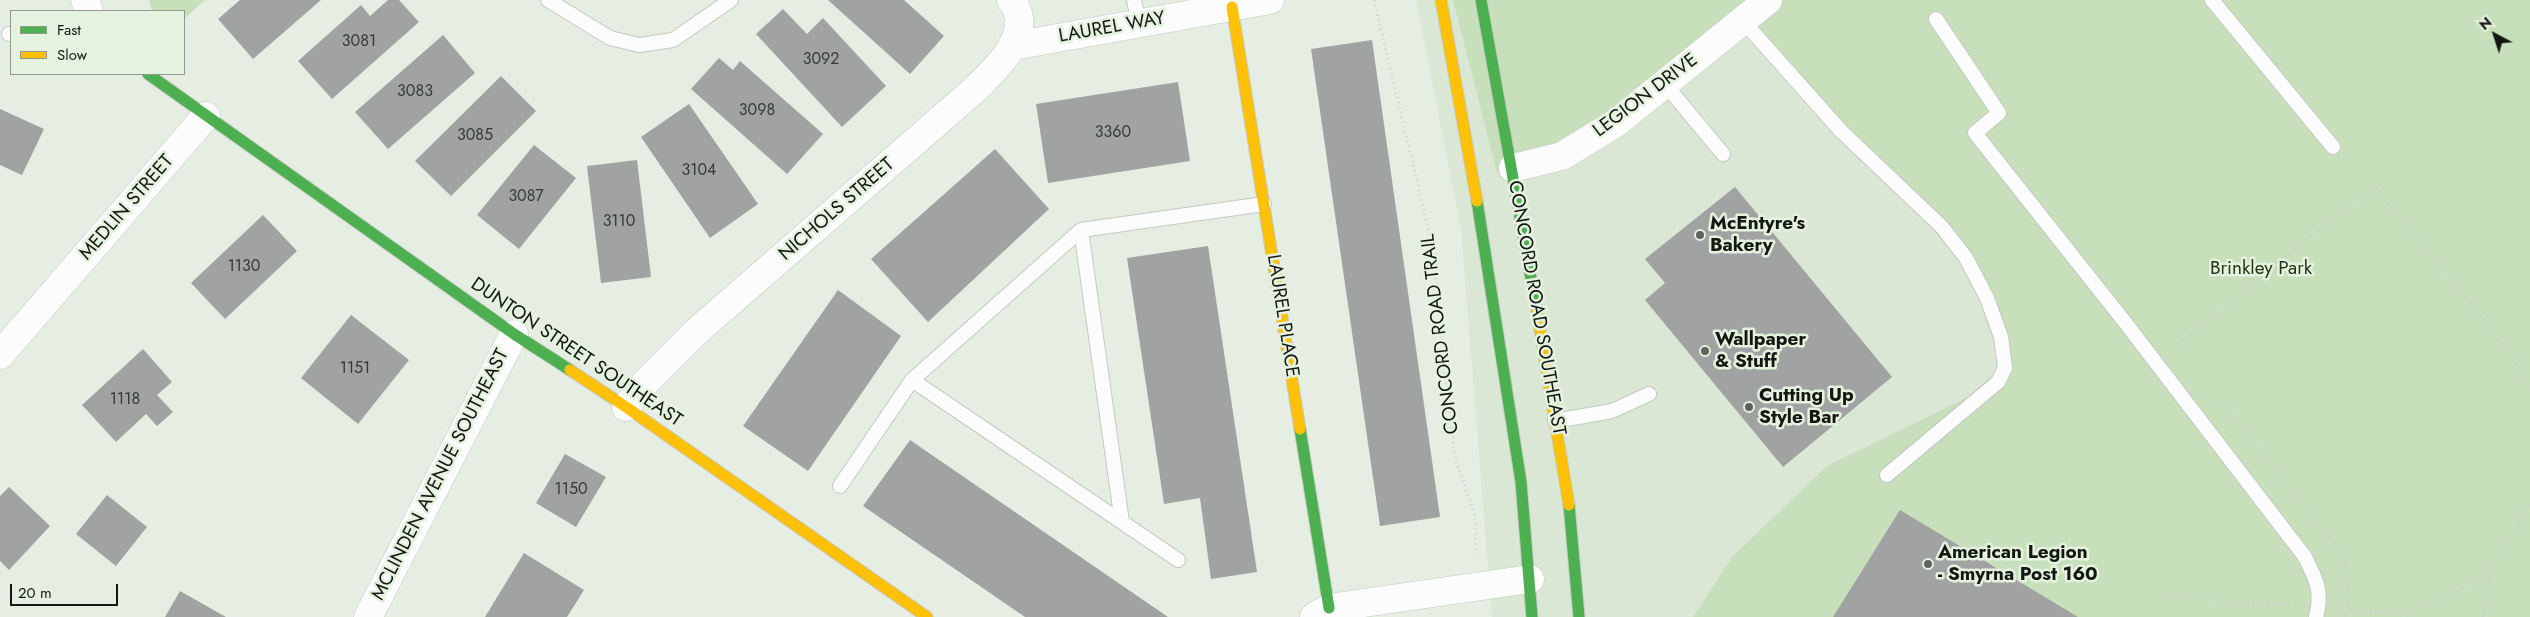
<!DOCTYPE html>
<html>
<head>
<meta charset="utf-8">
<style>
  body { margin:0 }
  #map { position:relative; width:2530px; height:617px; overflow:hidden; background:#e6eee3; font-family:Jost,sans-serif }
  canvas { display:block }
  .legend { position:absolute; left:10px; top:10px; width:175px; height:65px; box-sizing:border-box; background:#e5f2df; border:1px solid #919a8d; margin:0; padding:6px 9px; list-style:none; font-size:15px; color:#131711 }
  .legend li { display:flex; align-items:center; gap:10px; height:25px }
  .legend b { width:25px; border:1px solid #919a8d }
  .north { position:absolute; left:2470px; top:10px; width:50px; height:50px; -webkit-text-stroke:4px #e5f2df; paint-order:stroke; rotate:320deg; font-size:14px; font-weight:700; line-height:20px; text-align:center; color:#131711 }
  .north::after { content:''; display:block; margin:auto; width:18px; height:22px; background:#131711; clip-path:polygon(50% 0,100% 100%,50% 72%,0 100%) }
  .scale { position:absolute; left:10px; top:584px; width:108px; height:22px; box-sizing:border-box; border:2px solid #131711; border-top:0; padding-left:6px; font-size:15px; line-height:18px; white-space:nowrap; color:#131711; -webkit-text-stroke:4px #e5f2df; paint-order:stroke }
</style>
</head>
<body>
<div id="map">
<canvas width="2530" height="617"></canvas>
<ul class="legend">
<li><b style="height:6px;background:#4caf50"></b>Fast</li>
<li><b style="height:6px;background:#ffc107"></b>Slow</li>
</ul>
<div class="north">N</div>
<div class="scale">20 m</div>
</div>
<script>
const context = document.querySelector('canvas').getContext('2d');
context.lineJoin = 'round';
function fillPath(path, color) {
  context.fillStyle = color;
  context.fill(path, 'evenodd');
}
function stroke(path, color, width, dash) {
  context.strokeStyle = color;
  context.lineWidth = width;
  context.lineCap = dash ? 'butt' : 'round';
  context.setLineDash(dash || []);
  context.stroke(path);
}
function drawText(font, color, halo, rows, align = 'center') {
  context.font = font + ' Jost,sans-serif';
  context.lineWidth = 5;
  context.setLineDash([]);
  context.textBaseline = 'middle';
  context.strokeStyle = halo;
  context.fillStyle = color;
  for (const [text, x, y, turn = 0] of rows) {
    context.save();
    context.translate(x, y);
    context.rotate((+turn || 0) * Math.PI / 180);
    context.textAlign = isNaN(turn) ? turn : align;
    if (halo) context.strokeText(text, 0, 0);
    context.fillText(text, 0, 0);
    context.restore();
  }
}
const built = new Path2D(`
  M1416 0H1457L1498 173 1562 156 1743 21 1942 227 2001 337 1998 382 1732 557 1693 617H1492L1461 229Z`);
const green = new Path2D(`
  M149 0H205L184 19V11H152Z
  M1453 0H2530V617H1693L1732 557 1827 466 1998 382 2005 368 1966 258 1743 21 1664 83 1513 168 1497 173Z`);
const building = new Path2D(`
  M240 0H321L253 59 218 19Z
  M388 0H399L419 22 332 99 298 61 361 5 370 16Z
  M828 0H904L944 36 910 74Z
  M783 9 807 34 823 18 886 86 842 127 756 34Z
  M443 35 475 73 388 149 355 112Z
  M1372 40 1440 517 1380 526 1311 49Z
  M719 58 733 70 740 61 823 134 787 174 691 89Z
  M501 76 536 111 451 196 415 161Z
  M1178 82 1190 161 1048 183 1036 104Z
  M689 104 758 204 710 238 641 137Z
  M0 109 44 129 22 175 0 165Z
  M534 145 576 178 519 249 477 215Z
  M995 149 1049 209 928 322 871 259Z
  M637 160 651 277 601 283 587 166Z
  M1735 187 1892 377 1783 467 1645 300 1665 283 1645 259Z
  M263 215 297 251 225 319 191 283Z
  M1208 246 1257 572 1211 579 1200 498 1164 504 1127 258Z
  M838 290 901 336 808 471 743 426Z
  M351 315 409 360 358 424 301 378Z
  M143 349 172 382 157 395 173 412 157 426 146 414 116 442 82 405Z
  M910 440 1168 617H1025L863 506Z
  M565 454 606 477 576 527 536 503Z
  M9 487 50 526 9 570 0 561V496Z
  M107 495 147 527 116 566 76 534Z
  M1900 510 2078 617H1833Z
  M524 553 584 590 567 617H485Z
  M180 591 226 617H165Z`);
const path = new Path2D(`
  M1374 0 1434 253 1442 347 1455 457 1475 516 1476 554
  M2178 348 2177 346 2374 185 2510 352 2530 389
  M2223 403 2343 555 2349 574V609C2368 612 2390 615 2409 610 2439 603 2472 586 2492 564 2508 546 2519 523 2530 502
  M2168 597 2292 605
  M2390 613 2403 617
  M2345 617 2349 609
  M2483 617 2492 564`);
const lane = new Path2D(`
  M548 0 610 38 639 45 673 40 731 0
  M1134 0 1139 24
  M2212 0 2333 147
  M1936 19 1999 113 1975 133 2124 321 2305 557C2316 579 2323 592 2316 617
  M1743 21 1841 131 1942 227 1966 258 1987 298 2001 337 2005 368 1998 382 1887 475
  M9 34H11
  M1664 83 1723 154
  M912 380 1178 560
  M1555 421 1612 411 1649 394
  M840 486 912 380 1081 230
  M1122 522 1081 230 1264 204`);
const street = new Path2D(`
  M85 0 89 11
  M1013 46 1270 0
  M1513 168 1562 156 1616 123 1768 0
  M0 355 206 116
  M626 407 647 381 697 331 972 92C994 71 1037 33 1011 0
  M368 617 514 334
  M1314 617 1329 608 1530 579`);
const fast = new Path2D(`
  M1481 0 1536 306
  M148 74 514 334 570 370
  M1477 201 1521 482 1532 617
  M1300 429 1329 608
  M1569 505 1579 617`);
const slow = new Path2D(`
  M1441 0 1477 201
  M1232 7 1300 429
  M1536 306 1569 505
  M570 370 626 407 927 617`);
const markers = [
  [1700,235,5,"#5d625a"],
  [1705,351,5,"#5d625a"],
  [1749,407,5,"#5d625a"],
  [1928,564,5,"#5d625a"]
];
const numberNames = [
  ["3081",359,42],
  ["3092",821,60],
  ["3083",415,92],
  ["3098",757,111],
  ["3360",1113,133],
  ["3085",475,136],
  ["3104",699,171],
  ["3087",526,197],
  ["3110",619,222],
  ["1130",244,267],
  ["1151",355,369],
  ["1118",125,400],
  ["1150",571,490]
];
const streetNames = [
  ["LAUREL WAY",1112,28,-10],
  ["LEGION DRIVE",1646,96,-37],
  ["MEDLIN STREET",127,208,-49],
  ["NICHOLS STREET",837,210,-41],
  ["CONCORD ROAD SOUTHEAST",1536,308,80],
  ["LAUREL PLACE",1282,316,81],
  ["CONCORD ROAD TRAIL",1441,334,-97],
  ["DUNTON STREET SOUTHEAST",576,353,34],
  ["MCLINDEN AVENUE SOUTHEAST",441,475,-63]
];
const poiNames = [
  ["McEntyre's",1710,224],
  ["Bakery",1710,246],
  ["Wallpaper",1715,340],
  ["& Stuff",1715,362],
  ["Cutting Up",1759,396],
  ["Style Bar",1759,418],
  ["American Legion",1938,553],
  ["- Smyrna Post 160",1938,575]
];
const parkNames = [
  ["Brinkley Park",2261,269]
];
fillPath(built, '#dae7d5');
fillPath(green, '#c8dfbc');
fillPath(building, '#a0a3a1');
stroke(lane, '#c4cac1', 16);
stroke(street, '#c4cac1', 29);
stroke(fast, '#c4cac1', 13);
stroke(slow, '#c4cac1', 13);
stroke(path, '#cdcfcb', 3, [1, 4]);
stroke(lane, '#fbfcfb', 14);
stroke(street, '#fbfcfb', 28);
stroke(fast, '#4caf50', 11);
stroke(slow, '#ffc107', 11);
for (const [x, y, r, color] of markers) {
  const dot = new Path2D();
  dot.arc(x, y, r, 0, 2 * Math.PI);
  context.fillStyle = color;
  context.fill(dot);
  stroke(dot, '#e5f2df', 2);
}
drawText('16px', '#363a35', null, numberNames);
drawText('19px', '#131711', '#e5f2df', streetNames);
drawText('bold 19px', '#131711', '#e5f2df', poiNames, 'left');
drawText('19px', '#213714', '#e5f2df', parkNames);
</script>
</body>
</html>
